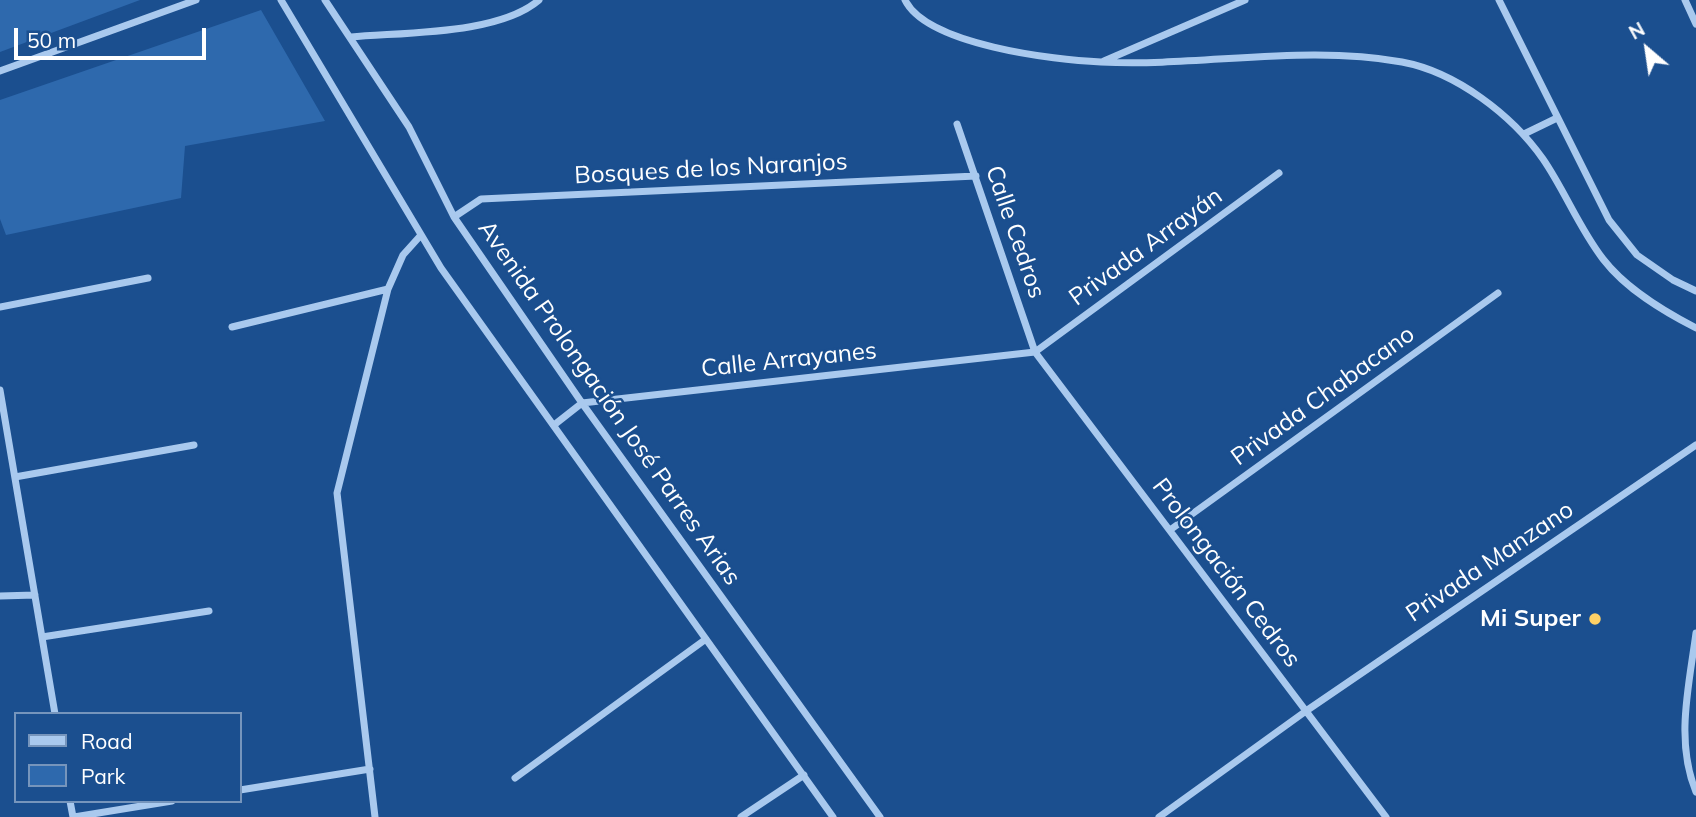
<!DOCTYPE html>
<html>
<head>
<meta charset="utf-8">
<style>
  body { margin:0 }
  #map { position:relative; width:1696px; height:817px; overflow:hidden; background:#1b4f8f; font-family:Mulish,sans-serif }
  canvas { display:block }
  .legend { position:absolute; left:14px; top:712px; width:228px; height:91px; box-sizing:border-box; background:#1b4f8f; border:2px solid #7695bc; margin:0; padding:9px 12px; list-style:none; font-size:21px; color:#fff }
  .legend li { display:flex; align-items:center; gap:14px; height:35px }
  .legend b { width:35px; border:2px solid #7695bc }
  .north { position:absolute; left:1612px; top:14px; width:70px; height:70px; -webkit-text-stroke:5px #1b4f8f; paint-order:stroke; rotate:331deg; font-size:19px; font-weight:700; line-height:28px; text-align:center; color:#fff }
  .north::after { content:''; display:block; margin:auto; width:24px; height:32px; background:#fff; clip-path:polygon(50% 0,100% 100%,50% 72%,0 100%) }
  .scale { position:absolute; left:14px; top:28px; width:192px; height:32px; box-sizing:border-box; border:4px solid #fff; border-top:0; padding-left:9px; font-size:21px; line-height:24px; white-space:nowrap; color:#fff; -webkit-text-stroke:5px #1b4f8f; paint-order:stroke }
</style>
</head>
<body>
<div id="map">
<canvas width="1696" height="817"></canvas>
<ul class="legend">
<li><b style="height:9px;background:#a9c9ee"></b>Road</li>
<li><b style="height:19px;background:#2e69ad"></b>Park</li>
</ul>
<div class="north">N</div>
<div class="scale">50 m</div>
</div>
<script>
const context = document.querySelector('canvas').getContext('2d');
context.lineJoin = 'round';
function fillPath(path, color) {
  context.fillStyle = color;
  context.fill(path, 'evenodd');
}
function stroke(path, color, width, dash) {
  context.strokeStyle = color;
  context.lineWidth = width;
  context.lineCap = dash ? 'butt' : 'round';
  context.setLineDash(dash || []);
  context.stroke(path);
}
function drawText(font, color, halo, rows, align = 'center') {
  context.font = font + ' Mulish,sans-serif';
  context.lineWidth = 5;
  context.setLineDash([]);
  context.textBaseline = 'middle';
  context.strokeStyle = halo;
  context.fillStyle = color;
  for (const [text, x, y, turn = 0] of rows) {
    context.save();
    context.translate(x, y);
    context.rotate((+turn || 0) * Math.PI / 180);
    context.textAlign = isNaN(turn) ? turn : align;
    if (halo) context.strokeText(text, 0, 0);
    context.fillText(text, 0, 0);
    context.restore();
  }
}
const green = new Path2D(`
  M0 0H140L0 52Z
  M261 10 325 121 185 146 181 198 6 235 0 219V100Z`);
const minor = new Path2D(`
  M281 0 441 268 833 817
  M325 0 409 127 454 217 582 403 880 817
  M905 0C927 45 1054 60 1101 62 1201 67 1304 44 1402 62 1456 72 1512 115 1543 159 1565 191 1579 228 1603 259 1626 289 1663 311 1696 328
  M1499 0 1609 220 1637 255 1673 280 1696 291
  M1685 0 1696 24
  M351 37C404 32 498 35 539 0
  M1104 61 1245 0
  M0 71 196 0
  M957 124 1035 352 1386 817
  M1524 134 1557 118
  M454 217 481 199 976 176
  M0 307 148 278
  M232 327 388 289
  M0 390 55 714
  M554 425 582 403 1035 352 1279 173
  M15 477 194 445
  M1170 530 1498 293
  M0 596 35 595
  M1696 633C1689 686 1675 741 1696 792
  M42 637 209 611
  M515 778 706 639
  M240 790 370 769
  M70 801 73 817
  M74 817 172 801
  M375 817 337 493 388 289 403 255 421 235
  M741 817 804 775
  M1159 817 1306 711 1696 445`);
const markers = [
  [1595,619,7,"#ffd166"]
];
const streetNames = [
  ["Bosques de los Naranjos",711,169,-3],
  ["Calle Cedros",1015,232,71],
  ["Privada Arrayán",1146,247,-36],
  ["Calle Arrayanes",789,360,-6],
  ["Privada Chabacano",1323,396,-36],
  ["Avenida Prolongación José Parres Arias",609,403,55],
  ["Privada Manzano",1490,562,-34],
  ["Prolongación Cedros",1226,573,53]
];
const poiNames = [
  ["Mi Super",1581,619]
];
fillPath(green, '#2e69ad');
stroke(minor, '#a9c9ee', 7);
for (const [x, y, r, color] of markers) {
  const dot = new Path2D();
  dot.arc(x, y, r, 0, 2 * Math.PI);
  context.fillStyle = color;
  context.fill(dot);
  stroke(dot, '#1b4f8f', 2.5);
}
drawText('24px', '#fff', '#1b4f8f', streetNames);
drawText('bold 24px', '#fff', '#1b4f8f', poiNames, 'right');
</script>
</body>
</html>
